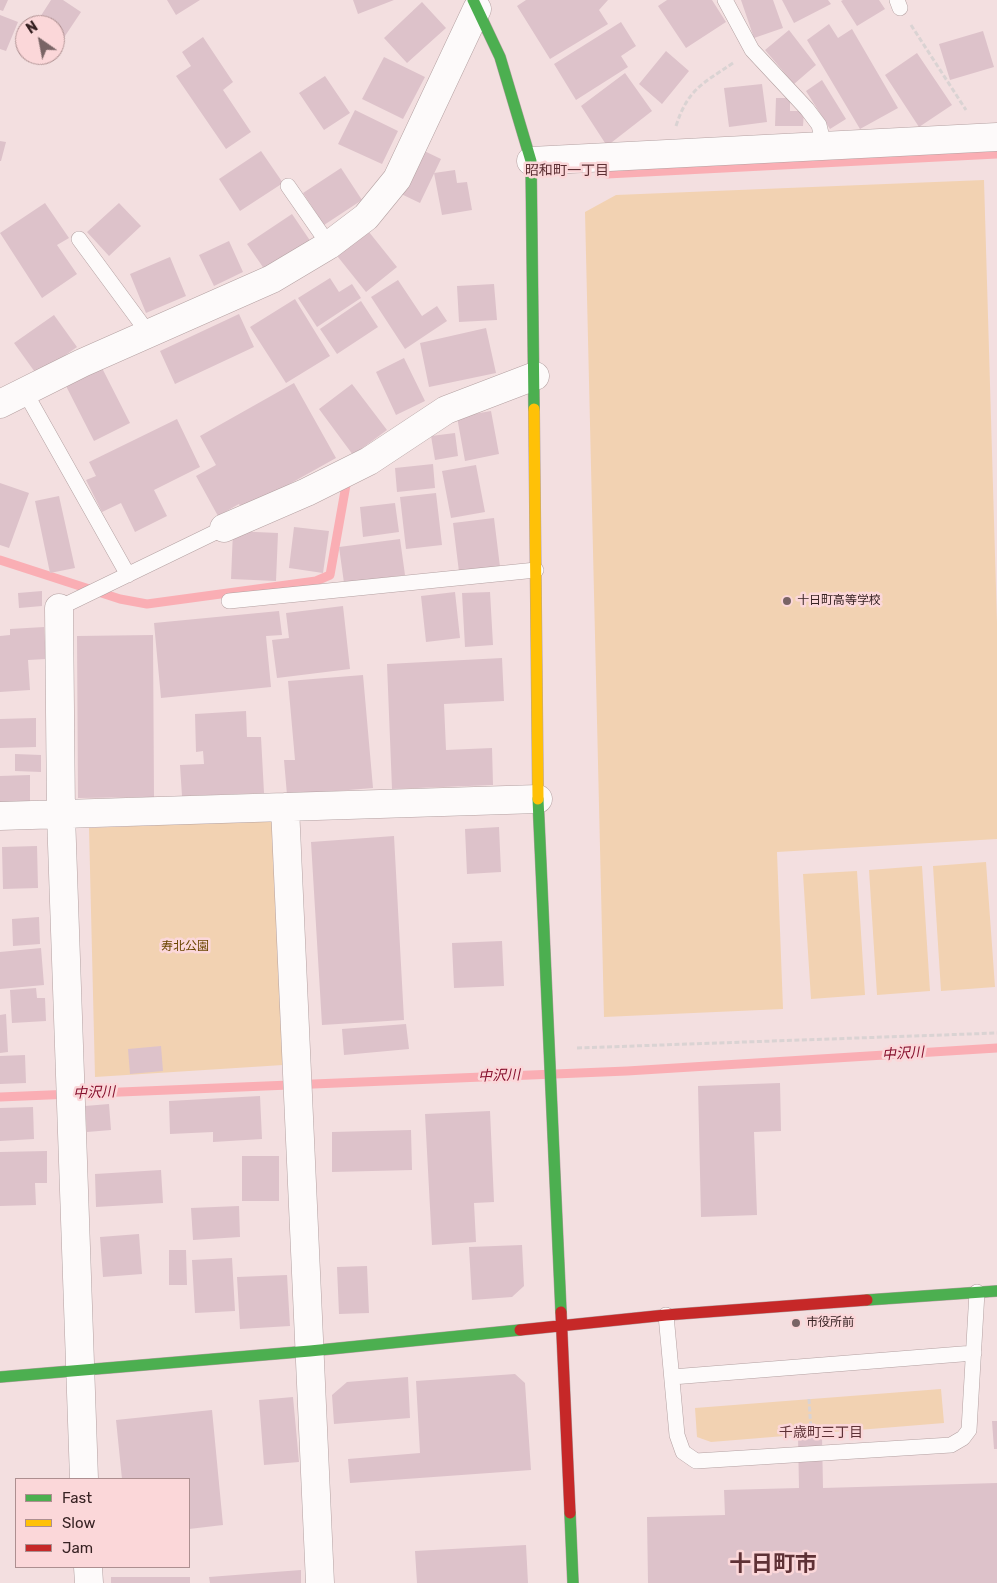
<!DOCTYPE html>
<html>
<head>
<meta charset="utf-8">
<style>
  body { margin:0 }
  #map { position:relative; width:997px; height:1583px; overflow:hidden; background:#f3dfe0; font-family:Rubik,sans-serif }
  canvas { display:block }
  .legend { position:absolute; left:15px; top:1478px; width:175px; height:90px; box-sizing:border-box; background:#fbd7d9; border:1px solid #ad8f90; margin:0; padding:6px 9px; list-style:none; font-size:15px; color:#372223 }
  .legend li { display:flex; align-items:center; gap:10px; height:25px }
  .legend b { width:25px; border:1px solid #ad8f90 }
  .north { position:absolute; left:15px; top:15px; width:50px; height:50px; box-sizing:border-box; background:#fbd7d9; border:1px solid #ad8f90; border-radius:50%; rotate:327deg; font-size:14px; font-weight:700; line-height:20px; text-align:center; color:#372223 }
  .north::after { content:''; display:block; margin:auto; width:18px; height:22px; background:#796465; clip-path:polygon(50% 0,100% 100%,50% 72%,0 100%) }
</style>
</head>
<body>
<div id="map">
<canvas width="997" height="1583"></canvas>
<ul class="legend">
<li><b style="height:6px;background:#4caf50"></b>Fast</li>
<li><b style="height:6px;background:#ffc107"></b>Slow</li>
<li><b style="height:6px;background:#c62828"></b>Jam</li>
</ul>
<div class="north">N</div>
</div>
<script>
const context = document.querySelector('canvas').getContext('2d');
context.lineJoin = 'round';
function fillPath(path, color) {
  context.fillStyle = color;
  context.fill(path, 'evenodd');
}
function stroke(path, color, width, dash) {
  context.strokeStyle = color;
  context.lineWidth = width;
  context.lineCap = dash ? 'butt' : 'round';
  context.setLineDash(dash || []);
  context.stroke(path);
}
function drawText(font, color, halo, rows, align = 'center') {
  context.font = font + ' Rubik,"Noto Sans JP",sans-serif';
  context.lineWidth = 5;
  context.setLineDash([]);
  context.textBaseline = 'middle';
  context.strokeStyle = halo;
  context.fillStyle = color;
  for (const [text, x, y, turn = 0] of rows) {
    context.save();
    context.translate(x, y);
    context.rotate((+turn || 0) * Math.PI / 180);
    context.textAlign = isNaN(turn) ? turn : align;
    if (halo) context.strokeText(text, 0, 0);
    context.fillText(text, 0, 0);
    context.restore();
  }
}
const green = new Path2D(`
  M984 180 997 623V839L777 852 783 1009 604 1017 585 212 616 195Z
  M273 820 283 1065 95 1077 89 828Z
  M986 862 995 987 941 991 933 866Z
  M922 866 930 991 877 995 869 870Z
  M857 871 865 995 811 999 803 874Z
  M941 1389 944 1423 711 1442 697 1437 695 1408Z`);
const stream = new Path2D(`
  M607 174 997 154
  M0 560 120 599 147 604 316 581 330 575 346 485
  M0 1097 627 1071 997 1048`);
const building = new Path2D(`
  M0 0H8L3 11 0 10Z
  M51 0H63L81 12 55 51V25H35Z
  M167 0H200L176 15Z
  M353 0H394L358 14Z
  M526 0H608L599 10 608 24 550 59 517 6Z
  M667 0H712L726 22 686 48 658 6Z
  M741 0H773L783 28 754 38Z
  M782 0H828L831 4 794 23Z
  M843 0H879L885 9 857 26 841 1Z
  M422 2 446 28 407 63 384 38Z
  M0 15 18 22 6 51 0 49Z
  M621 22 636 46 621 56 628 67 576 100 554 64Z
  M829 24 838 38 852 29 898 108 860 129 807 40Z
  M789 30 816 65 794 84 765 50Z
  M983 31 994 67 950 80 939 44Z
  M203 37 233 82 223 90 251 132 226 149 176 76 191 66 182 52Z
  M666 51 689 71 662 104 639 84Z
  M917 53 952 105 919 127 885 75Z
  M39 55H52L48 61Z
  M384 57 425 77 403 119 362 99Z
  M625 73 652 111 607 146 581 106Z
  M325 76 350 113 324 130 299 93Z
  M822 80 846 119 830 129 806 91Z
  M762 84 767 122 729 127 724 88Z
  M776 98H790V111H804L803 126H775Z
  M355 110 398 131 382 164 338 144Z
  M0 141 6 142 1 161H0Z
  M418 148 441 159 420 203 397 192Z
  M261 151 283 183 240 211 219 179Z
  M341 168 362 200 324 225 303 193Z
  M455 170 457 183 467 182 472 210 442 215 434 173Z
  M45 203 69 238 57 245 77 274 42 298 0 233Z
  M119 203 141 226 109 256 87 232Z
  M292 214 311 242 267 273 247 244Z
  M365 227 397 267 366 292 334 252Z
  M229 241 243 272 214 286 199 255Z
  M170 257 186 296 146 313 130 274Z
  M330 278 339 292 352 284 361 298 317 327 298 298Z
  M398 280 422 316 437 306 447 321 405 349 371 297Z
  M494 284 497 320 459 322 457 286Z
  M295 299 330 356 286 383 250 327Z
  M361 301 378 327 337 354 320 329Z
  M239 314 254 347 175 384 160 351Z
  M54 315 77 347 37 375 14 343Z
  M486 328 496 373 429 387 420 343Z
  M404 358 425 401 396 415 376 372Z
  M102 368 130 423 94 441 66 386Z
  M294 383 336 458 243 510 239 504 218 516 196 476 216 465 200 436Z
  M352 384 387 430 353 455 319 409Z
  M491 411 499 454 465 461 457 417Z
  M177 419 200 467 154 490 167 516 135 532 121 503 102 512 86 480 96 476 89 462Z
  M455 433 458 456 435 460 431 436Z
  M433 464 435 488 397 492 395 468Z
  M476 465 485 512 451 518 442 471Z
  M0 483 29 493 9 548 0 545Z
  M436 493 442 545 406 549 400 497Z
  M59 496 75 568 50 573 35 501Z
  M395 503 399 532 363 537 360 507Z
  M494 518 500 567 459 572 453 523Z
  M294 527 329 531 323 573 289 568Z
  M233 531 278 533 276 581 231 579Z
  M400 539 405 575 344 583 339 547Z
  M42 591V606L19 608 18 593Z
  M455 592 460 638 426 642 421 596Z
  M490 592 493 645 465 647 462 593Z
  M343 606 350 669 277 678 272 640 289 638 286 613Z
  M279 611 282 635 266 636 271 687 161 698 154 623Z
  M44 627 46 659 28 660 30 690 0 692V636L10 635V629Z
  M153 635 154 797 78 798 77 636Z
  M502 658 504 701 444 704 446 750 492 748 493 785 392 789 387 664Z
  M363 675 373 788 287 795 284 760H295L288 681Z
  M246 711 247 737H261L264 793 182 796 180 765 204 764 203 751 196 752 195 714Z
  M36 718V747L0 748V719Z
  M15 754 41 755V772L15 771Z
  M30 775V806H0V776Z
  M499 827 501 872 467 874 465 829Z
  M394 836 404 1020 322 1025 311 842Z
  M37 846 38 888 3 889 2 847Z
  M39 917 40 944 13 946 12 919Z
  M502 941 504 986 454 988 452 943Z
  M41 948 44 985 0 989V952Z
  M36 988 37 998H45L46 1021 12 1023 10 990Z
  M6 1014 8 1052 0 1053V1015Z
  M406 1024 409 1049 344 1055 342 1029Z
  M161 1046 163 1071 130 1074 128 1049Z
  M25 1055 26 1083 0 1084V1056Z
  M780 1083 781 1131 754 1132 757 1215 701 1217 698 1086Z
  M260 1096 262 1139 213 1142V1132L170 1134 169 1101Z
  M109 1104 111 1130 87 1132 85 1106Z
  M33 1107 34 1139 0 1141V1108Z
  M490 1111 494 1202 474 1203 476 1242 432 1245 425 1114Z
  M411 1130 412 1170 332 1172V1132Z
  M47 1151V1183H35L36 1205 0 1206V1152Z
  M242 1156H279V1201H242Z
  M161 1170 163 1203 96 1207 95 1174Z
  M239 1206 240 1237 193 1240 191 1208Z
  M139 1234 142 1274 103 1277 100 1237Z
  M522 1245 524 1286 512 1297 472 1300 469 1247Z
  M169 1250H186L187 1285H169Z
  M232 1258 235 1311 195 1313 192 1260Z
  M367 1266 369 1313 339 1314 337 1267Z
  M287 1275 290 1326 240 1329 237 1277Z
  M515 1374 525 1383 531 1470 350 1483 348 1459 420 1453 416 1381Z
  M408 1377 410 1418 334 1424 332 1395 347 1382Z
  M293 1397 299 1462 264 1465 259 1400Z
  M212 1410 223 1525 189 1529V1479H122L116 1420Z
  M992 1421H997V1449H994Z
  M798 1436H822L823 1488 997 1483V1583H648L647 1517 725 1515 724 1490 799 1488Z
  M526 1545 528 1583H417L415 1551Z
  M301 1570V1583H210L209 1577Z
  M111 1577H190V1583H111Z`);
const path = new Path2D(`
  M911 25 966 110
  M676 126C688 89 702 84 733 63
  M577 1048 997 1033
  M809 1399 811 1431`);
const lane = new Path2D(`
  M725 0 752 50 807 109 819 125 824 146
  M897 0 900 8
  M288 186 329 245
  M79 239 149 334
  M25 392 128 575
  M229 601 536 570
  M59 608 224 528
  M666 1315 677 1435 683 1452 696 1461 951 1445 963 1438 969 1430 977 1292
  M672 1377 974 1353`);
const street = new Path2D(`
  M531 161 997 137
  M0 404 82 363 272 279 329 245 366 217 397 179 477 9
  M224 528 307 492 369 461 446 410 535 376
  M59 608 61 815 84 1479
  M285 807 320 1583
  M0 816 538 799
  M88 1567 89 1583`);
const fast = new Path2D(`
  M473 0 500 57 531 161 534 409
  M538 799 561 1312
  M867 1300 997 1291
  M0 1377 310 1351 520 1330
  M570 1513 573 1583`);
const slow = new Path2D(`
  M534 409 538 799`);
const jam = new Path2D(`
  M561 1312 570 1513
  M520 1330 666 1315 867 1300`);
const markers = [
  [787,601,5,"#796465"],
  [796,1323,5,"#796465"]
];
const poiNames = [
  ["十日町高等学校",797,601],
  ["市役所前",806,1323]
];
const parkNames = [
  ["寿北公園",185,947]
];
const neighbourhoodNames = [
  ["昭和町一丁目",567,171],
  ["千歳町三丁目",821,1433]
];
const waterNames = [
  ["中沢川",903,1054,-4],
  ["中沢川",499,1076,-2],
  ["中沢川",94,1093,-2]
];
const townNames = [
  ["十日町市",773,1565]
];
fillPath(green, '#f2d2b2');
stroke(stream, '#faaeb4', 9);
fillPath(building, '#ddc2ca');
stroke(lane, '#b3a0a1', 16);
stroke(street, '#b3a0a1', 29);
stroke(fast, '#b3a0a1', 12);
stroke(slow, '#b3a0a1', 12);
stroke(jam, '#b3a0a1', 12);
stroke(path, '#dad3d3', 3, [5, 2.5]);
stroke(lane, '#fdfafa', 15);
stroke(street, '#fdfafa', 28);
stroke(fast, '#4caf50', 11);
stroke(slow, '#ffc107', 11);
stroke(jam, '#c62828', 11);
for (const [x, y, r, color] of markers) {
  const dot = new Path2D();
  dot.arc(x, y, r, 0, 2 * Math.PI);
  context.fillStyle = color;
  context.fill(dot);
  stroke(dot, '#fbd7d9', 2);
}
drawText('12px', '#372223', '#fbd7d9', poiNames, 'left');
drawText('12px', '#6a4500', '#fbd7d9', parkNames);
drawText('14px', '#5e3135', '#fbd7d9', neighbourhoodNames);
drawText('italic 14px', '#86102d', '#fbd7d9', waterNames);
drawText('bold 22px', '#5e3135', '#fbd7d9', townNames);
</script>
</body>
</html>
